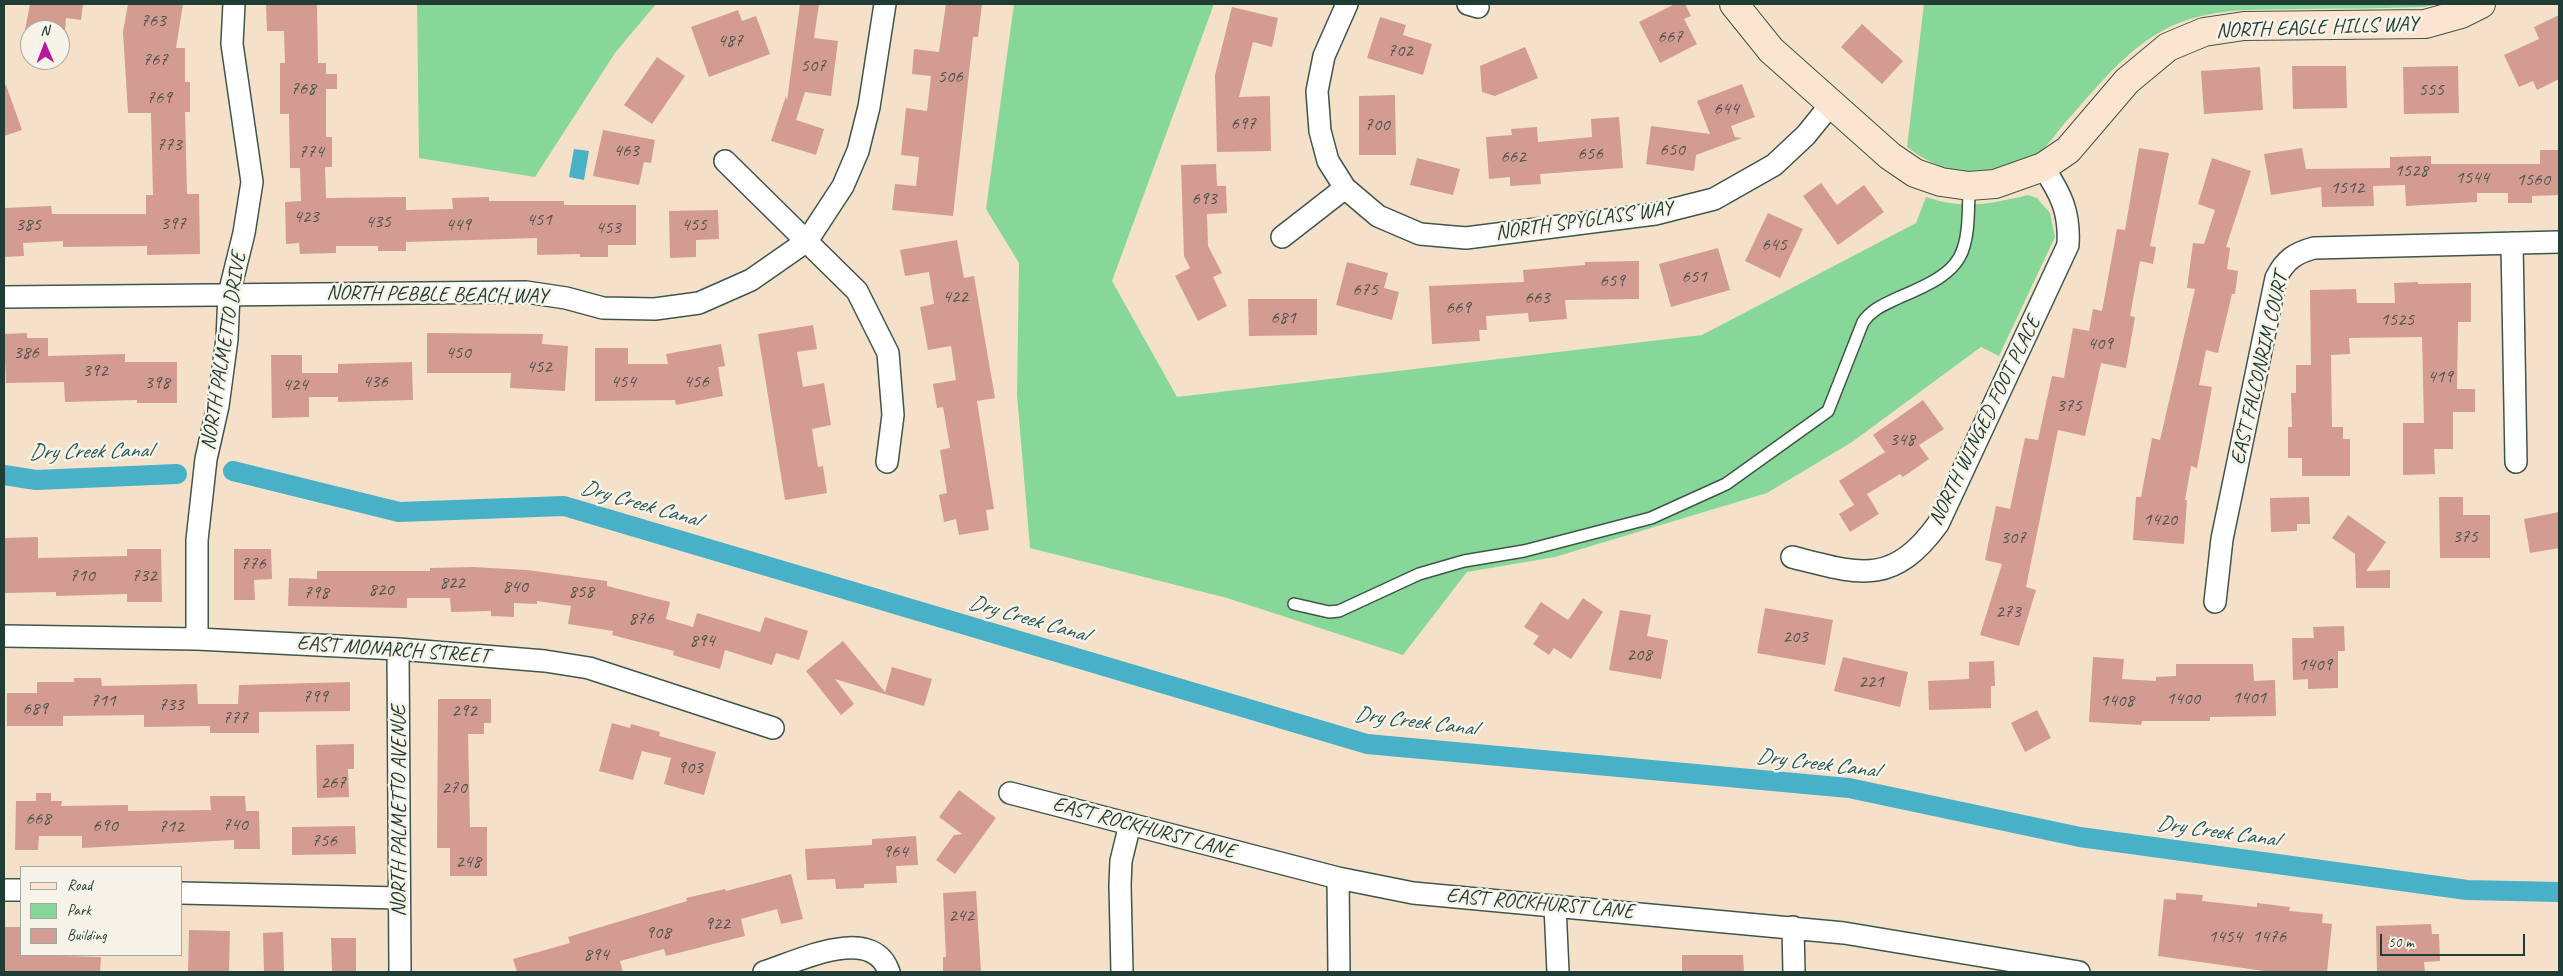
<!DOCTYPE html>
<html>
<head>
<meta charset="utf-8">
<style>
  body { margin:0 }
  #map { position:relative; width:2563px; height:976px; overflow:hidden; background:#f5e1c9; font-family:Caveat,sans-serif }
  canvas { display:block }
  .frame { position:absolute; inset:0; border:5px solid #1f3d34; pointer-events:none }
  .legend { position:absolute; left:20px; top:866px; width:162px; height:90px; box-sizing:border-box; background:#f7f3e8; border:1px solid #a1aaa0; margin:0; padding:6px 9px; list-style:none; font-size:15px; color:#1f3d34 }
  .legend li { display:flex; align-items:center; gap:10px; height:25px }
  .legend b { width:25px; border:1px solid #a1aaa0 }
  .north { position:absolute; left:20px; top:20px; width:50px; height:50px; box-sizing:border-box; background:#f7f3e8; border:1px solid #a1aaa0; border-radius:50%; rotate:359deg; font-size:14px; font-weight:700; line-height:20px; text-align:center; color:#1f3d34 }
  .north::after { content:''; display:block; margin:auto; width:18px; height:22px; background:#b5179e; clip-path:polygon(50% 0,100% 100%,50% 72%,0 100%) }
  .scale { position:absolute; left:2380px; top:934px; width:145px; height:22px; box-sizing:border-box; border:2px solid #1f3d34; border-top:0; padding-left:6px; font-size:15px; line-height:18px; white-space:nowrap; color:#1f3d34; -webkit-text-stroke:4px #f7f3e8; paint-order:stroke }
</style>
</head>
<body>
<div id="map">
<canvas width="2563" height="976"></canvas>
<div class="frame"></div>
<ul class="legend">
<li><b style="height:6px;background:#fce5d0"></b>Road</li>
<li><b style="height:14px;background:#87d898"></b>Park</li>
<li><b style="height:14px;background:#d49b92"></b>Building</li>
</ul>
<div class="north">N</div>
<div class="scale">50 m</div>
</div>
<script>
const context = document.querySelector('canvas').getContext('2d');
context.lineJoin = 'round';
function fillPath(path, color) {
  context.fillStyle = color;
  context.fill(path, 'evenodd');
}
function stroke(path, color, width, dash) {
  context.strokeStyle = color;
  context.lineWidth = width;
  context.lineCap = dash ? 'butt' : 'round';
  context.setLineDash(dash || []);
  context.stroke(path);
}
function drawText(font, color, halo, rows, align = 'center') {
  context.font = font + ' Caveat,sans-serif';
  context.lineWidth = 5;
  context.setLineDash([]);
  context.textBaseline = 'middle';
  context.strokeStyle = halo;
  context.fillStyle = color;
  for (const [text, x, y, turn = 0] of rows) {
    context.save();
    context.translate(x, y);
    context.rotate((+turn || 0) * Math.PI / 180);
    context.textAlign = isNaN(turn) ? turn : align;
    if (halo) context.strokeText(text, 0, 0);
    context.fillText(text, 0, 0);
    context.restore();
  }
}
const green = new Path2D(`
  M417 4H656L615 53 535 177 419 158Z
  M1014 4H1214L1112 281 1177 397 1702 335 1916 223 1926 197C1964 210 1989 204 2028 195L2037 198 2050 213 2055 237 1999 356 1981 347 1852 442 1767 493 1555 557 1467 572 1403 655 1227 598 1030 548 1017 395 1019 263 986 209Z
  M1924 4H2439L2424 7C2381 8 2338 9 2295 9 2260 10 2225 8 2190 19 2136 35 2100 84 2064 124 2057 132 2050 143 2042 150 2001 186 1947 178 1907 147Z`);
const water = new Path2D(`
  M574 149 589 151 584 180 569 177Z`);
const canal = new Path2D(`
  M233 471 399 512 564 506 1367 744 1849 788 2080 837 2467 890 2559 892
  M4 475 36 480 177 474`);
const building = new Path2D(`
  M30 4H83L81 20 66 18 65 30H25Z
  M128 4H183L176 48H185V82H190V112H185L187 194H199L200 254 147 255V246L63 247V241L23 243 24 256 4 257V208L51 206 52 214H146V195H153L151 113H128L123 32Z
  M266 4H317L318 63H326V74H337V89H326V137H332V167H325L326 198 406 197V210L453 209 452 198 489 197V201H564V205H636V245H608V257H580V254L537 255V238L406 242V251H378V246H336V253L300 254 299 243 286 244 285 202 301 201 300 168H290L289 114H280V63H285L284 31H267Z
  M800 4H819L814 38 838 41 831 96 805 92 796 120 824 129 816 155 771 141 786 96 787 101Z
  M946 4H982L978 37H973L953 216 892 210 895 184 916 186 919 157 901 155 906 108 927 111 931 76 912 74 914 49 939 52Z
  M1675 4H1685L1691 16 1684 19 1697 44 1660 63 1639 22Z
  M1232 7 1278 18 1272 47 1253 42 1239 97 1270 96 1271 151 1217 152 1215 75Z
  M738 10 742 21 756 16 770 54 709 77 691 27Z
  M2559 15V79L2537 90 2533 81 2519 87 2504 55 2539 39 2534 27Z
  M1380 17 1406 25 1403 35 1432 44 1423 75 1367 58Z
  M1862 24 1903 61 1882 84 1841 47Z
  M1525 47 1538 78 1495 96 1482 92 1480 66Z
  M657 57 685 76 652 124 624 105Z
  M2292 66H2346L2347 108 2293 109Z
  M2458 66 2459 113 2404 114 2403 67Z
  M2260 67 2263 110 2204 114 2201 71Z
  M1742 84 1755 117 1731 126 1735 137 1742 138 1696 155 1694 171 1646 164 1651 126 1710 134 1697 101Z
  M6 85 22 130 4 136V86Z
  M1395 95 1396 155H1359V96Z
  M1619 117 1623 168 1540 174 1541 184 1510 186V177L1489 179 1486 137 1512 135 1511 129 1537 127 1538 142 1592 137 1591 119Z
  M603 130 655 140 651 163 644 162 639 185 593 176Z
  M2139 148 2169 153 2150 246 2156 247 2153 264 2140 261 2130 316 2135 317 2126 368 2101 363 2085 436 2058 430 2026 587 2036 590 2019 646 1980 635 2002 564 1985 560 1996 506 2010 509 2025 438 2038 440 2052 376 2064 378 2073 328 2089 331 2093 309 2102 311 2117 229 2125 230Z
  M2302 148 2306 169 2390 168V157L2431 156V164H2540V150H2558L2559 195 2532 196V203H2508V193H2477V202L2406 206 2405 185 2373 186 2374 206 2322 207 2321 187 2271 195 2264 154Z
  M1417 158 1460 169 1453 195 1410 185Z
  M2212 158 2251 171 2226 247 2230 248 2227 269 2238 271 2235 294H2232L2218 353 2206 350 2199 385 2212 387 2197 468 2191 466 2185 500H2187L2184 544 2133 540 2136 497H2141L2152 438 2160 440 2195 289 2187 288 2193 243 2204 244 2215 210 2198 204Z
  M1216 164 1217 186H1226L1227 213 1207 214 1208 246 1222 273 1213 277 1227 306 1198 321 1175 276 1190 268 1184 256 1181 165Z
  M1821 183 1837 205 1864 185 1884 212 1838 245 1803 196Z
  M718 210 719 239 696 240V257L670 258 669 211Z
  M1768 213 1803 229 1780 278 1745 261Z
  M957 240 964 278 974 276 995 398 977 401 994 509 986 510 989 530 959 535 956 519 944 522 939 495 947 493 940 450 950 448 943 407 937 408 933 384 956 380 951 346 928 350 920 307 934 304 929 272 905 276 900 250Z
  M1718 248 1730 290 1671 307 1659 264Z
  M1639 261V299L1565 300 1567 319 1529 322 1528 313 1486 316 1487 330H1479L1480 341 1432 344 1429 286 1524 282 1523 270 1585 265V262Z
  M1347 262 1388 273 1384 288 1399 292 1392 320 1336 305Z
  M2418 282V284L2471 283V322H2458L2457 389H2475V412H2453V449H2434L2435 474 2403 475V423H2424L2422 337 2349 338 2350 354 2331 355 2332 427H2343V439H2350V476H2302V458H2288V427H2292L2291 393H2296V365H2311L2310 290 2356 289 2357 303H2395L2394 283Z
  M1248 299H1317V335L1249 336Z
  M813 325 817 349 797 352 803 387 824 383 831 425 812 429 818 467 823 466 827 493 785 500 758 334Z
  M27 333V338H48V356L125 354V362H177V403H137V400L65 402 64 382 6 383 4 334Z
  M427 333 543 334 542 344 568 346 565 391 510 388 511 373H427Z
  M721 344 725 366 718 367 723 396 676 405 675 400 595 401V348H628V364H668L666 354Z
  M271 355H302V373H338V364L412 362 413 400 338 402V397H309V417L272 418Z
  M1923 400 1944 429 1919 445 1929 459 1903 477 1900 474 1867 494 1879 514 1850 532 1839 514 1854 505 1839 481 1885 452 1873 435Z
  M2309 497 2310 524H2297V531L2271 532 2270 498Z
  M2439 497H2463V515H2490V558H2440Z
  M2559 512V548L2530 553 2524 519Z
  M2348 515 2386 542 2366 571 2390 570V588H2356L2355 554 2332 538Z
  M38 537V558L127 556V549H161L162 602H127V594L56 596V592L4 593V538Z
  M234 549H271L272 579 254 580 255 600H234Z
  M473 567 527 570 607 581V586L670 602 666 619 693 627 697 613 760 632 765 617 808 631 799 660 776 653 772 665 725 650 720 669 673 655 674 651 612 635 613 631 568 624 571 606 537 601V604L514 603V617L491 616V611L451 612 450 598H407V608L288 606 289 578 317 579V571H430V568Z
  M1583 598 1603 612 1571 659 1554 648 1549 655 1533 644 1539 636 1524 627 1541 602 1568 620Z
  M1765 608 1833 620 1825 665 1757 653Z
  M1620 610 1651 615 1647 636 1668 640 1661 679 1609 670Z
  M2344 626 2345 651H2338V688L2308 689V679L2293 680 2292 638H2314L2313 627Z
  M843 641 885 692 892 667 932 679 924 706 835 679 854 704 841 715 806 671Z
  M1843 657 1908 672 1900 707 1834 691Z
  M2093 657 2124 659 2122 679 2156 681V677L2176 676V664H2253L2254 681 2275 680 2276 716 2210 717V721H2142L2141 725 2089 722Z
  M1994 661 1995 686H1991V708L1929 710 1928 681 1969 679V662Z
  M74 678H101L102 686 197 684 198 704H238L239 685 350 682V711L259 712V733H210V726L144 727V715L63 716V726H7V693H37V682H74Z
  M438 699H491V723H484V734H468L470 827H487V876H450V848H437Z
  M2037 710 2051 738 2025 752 2011 723Z
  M612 723 630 728 631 724 660 732 659 736 716 752 704 795 664 784 671 758 642 751 633 780 599 771Z
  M354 744V769H348L349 797 317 798 316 745Z
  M959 790 996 818 955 874 936 860 954 835 962 834 939 817Z
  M36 793H51V801H62L61 806 128 805V811L211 810 210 796H245L246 811H259L260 849H234V840L82 848V836H39L38 850H15L16 801H36Z
  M355 826 356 854 292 855V827Z
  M916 836 918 865 896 866 897 883 864 884V888L836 889 835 879 807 880 805 849 872 845V839Z
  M791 874 803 919 781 924 777 909 741 919 745 936 666 956 664 949 620 961 623 972H517L513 959 570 943 568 937 687 901 686 898 725 889 726 891Z
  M976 891 981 972H943V957H946L943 893Z
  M2176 893 2203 895 2202 901 2257 907V903L2290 907 2289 911 2323 914 2322 923 2332 924 2327 972H2271L2158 956 2164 899 2176 900Z
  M2431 924 2432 934H2439L2440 961 2424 962 2425 972H2377L2376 926Z
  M4 927H21V955L101 957 100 972H4Z
  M189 930 230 931 229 972H188Z
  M283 932 284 972H264L263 933Z
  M331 938H356V972H332Z
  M1682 955H1743L1744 972H1682Z`);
const lane = new Path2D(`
  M1294 604 1329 612 1339 611 1419 574 1464 561 1524 551 1651 518 1726 484 1828 411 1863 322C1873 308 1886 304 1900 297 1967 269 1968 257 1969 186`);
const street = new Path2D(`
  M1347 4 1324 56 1317 91 1320 131 1328 161 1345 188 1378 216 1420 234 1466 238 1655 214 1714 199 1774 165 1806 135 1831 104
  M1468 4 1478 7
  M725 161 857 291 888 353 893 415 887 462
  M1282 237 1345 188
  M2512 243 2516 462
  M4 297 526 292 566 298 603 308 655 309 699 303 751 280 807 241 843 186 858 151 869 107 885 4
  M1792 557C1859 574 1892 587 1938 524L2068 245C2070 212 2061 194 2043 167
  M2215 602 2222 539 2276 278C2285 260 2295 253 2314 248L2559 242
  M4 636 197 639 398 649 545 661 589 668 773 728
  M197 639V540L206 459 218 406 227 339 229 294 244 233 252 182 232 44 234 4
  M398 649 400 972
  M1010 793 1338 878 1413 893 1844 933 2079 972
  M1338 878 1339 972
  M4 890H21
  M181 893 399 898
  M1555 906 1558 972
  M1793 927 1794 972
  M764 972C797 962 872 923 889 972
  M1122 972 1120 885 1121 861 1130 824`);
const secondary = new Path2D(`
  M1734 4 1771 50 1890 156 1915 173 1941 182 1969 186 1995 184 2043 167 2068 150 2127 81 2168 47 2204 32 2244 26 2425 24 2461 14 2481 4`);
const numberNames = [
  ["763",153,21],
  ["667",1670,37],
  ["487",730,41],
  ["702",1400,51],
  ["767",155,60],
  ["507",813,66],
  ["506",950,77],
  ["768",303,89],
  ["555",2431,90],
  ["769",159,98],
  ["644",1726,109],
  ["697",1243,124],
  ["700",1377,125],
  ["773",169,145],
  ["650",1672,150],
  ["463",626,151],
  ["774",311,152],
  ["656",1590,154],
  ["662",1513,157],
  ["1528",2411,171],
  ["1544",2472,178],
  ["1560",2533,180],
  ["1512",2347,188],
  ["693",1204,199],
  ["423",306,217],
  ["451",539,220],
  ["435",378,222],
  ["397",173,224],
  ["385",28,225],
  ["449",458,225],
  ["455",694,225],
  ["453",608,228],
  ["645",1774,245],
  ["651",1694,277],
  ["659",1612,281],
  ["675",1365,290],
  ["422",955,297],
  ["663",1537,298],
  ["669",1458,308],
  ["681",1283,318],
  ["1525",2397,320],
  ["409",2100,344],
  ["386",26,353],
  ["450",458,353],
  ["452",539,367],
  ["392",95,371],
  ["419",2440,377],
  ["436",375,382],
  ["454",623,382],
  ["456",696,382],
  ["398",157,383],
  ["424",295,385],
  ["375",2069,406],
  ["348",1902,440],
  ["1420",2160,520],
  ["375",2465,537],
  ["307",2013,538],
  ["776",253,564],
  ["710",82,576],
  ["732",144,576],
  ["822",452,583],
  ["840",515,587],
  ["820",381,590],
  ["858",581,592],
  ["798",316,593],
  ["273",2008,612],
  ["876",641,619],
  ["203",1795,637],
  ["894",702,641],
  ["208",1639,655],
  ["1409",2315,665],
  ["221",1871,682],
  ["799",315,697],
  ["1401",2249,698],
  ["1400",2183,699],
  ["711",103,701],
  ["1408",2117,701],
  ["733",171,705],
  ["689",35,709],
  ["292",464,711],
  ["777",235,718],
  ["903",690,768],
  ["267",333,783],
  ["270",454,788],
  ["668",38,819],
  ["740",235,825],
  ["690",105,826],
  ["712",171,827],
  ["756",324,841],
  ["964",895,852],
  ["248",468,862],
  ["242",961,916],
  ["922",717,924],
  ["908",658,933],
  ["1454",2225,937],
  ["1476",2269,937],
  ["894",596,955]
];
const streetNames = [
  ["NORTH EAGLE HILLS WAY",2317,28,-2],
  ["NORTH SPYGLASS WAY",1584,221,-8],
  ["NORTH PEBBLE BEACH WAY",437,295,1],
  ["NORTH PALMETTO DRIVE",224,351,-81],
  ["EAST FALCONRIM COURT",2260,369,-77],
  ["NORTH WINGED FOOT PLACE",1985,421,-64],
  ["EAST MONARCH STREET",393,650,4],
  ["NORTH PALMETTO AVENUE",399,811,-90],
  ["EAST ROCKHURST LANE",1144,828,15],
  ["EAST ROCKHURST LANE",1540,904,5]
];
const waterNames = [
  ["Dry Creek Canal",90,452,-1],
  ["Dry Creek Canal",640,504,16],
  ["Dry Creek Canal",1028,619,16],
  ["Dry Creek Canal",1415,722,7],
  ["Dry Creek Canal",1817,764,7],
  ["Dry Creek Canal",2217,832,8]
];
fillPath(green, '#87d898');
fillPath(water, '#48b1c7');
stroke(canal, '#48b1c7', 20);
fillPath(building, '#d49b92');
stroke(lane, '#3f564a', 14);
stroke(street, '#3f564a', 24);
stroke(secondary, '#3f564a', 30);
stroke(lane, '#fff', 11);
stroke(street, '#fff', 21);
stroke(secondary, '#fce5d0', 28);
drawText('19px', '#4c544c', null, numberNames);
drawText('21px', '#1f3d34', '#f7f3e8', streetNames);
drawText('italic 22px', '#295a59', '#f7f3e8', waterNames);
</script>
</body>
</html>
